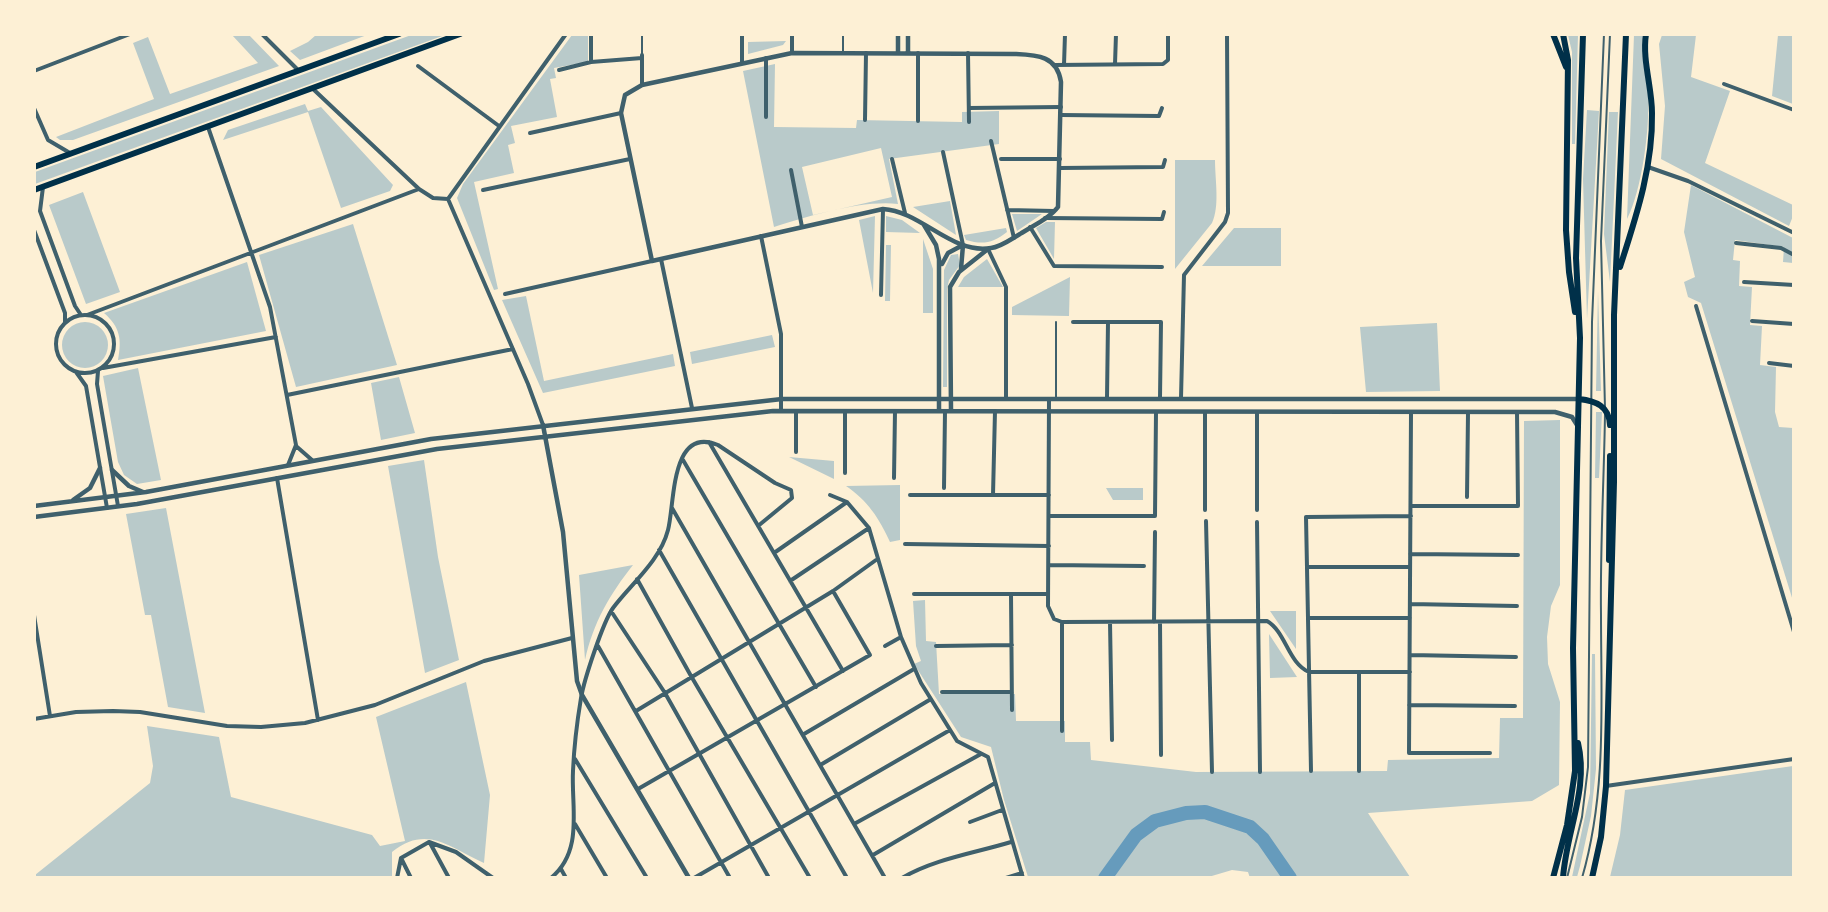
<!DOCTYPE html>
<html>
<head>
<meta charset="utf-8">
<style>
  body { margin:0 }
  #map { position:relative; width:1828px; height:912px; overflow:hidden; background:#fdf0d5; font-family:Commissioner,sans-serif }
  canvas { display:block }
  .frame { position:absolute; inset:0; border:36px solid #fdf0d5; pointer-events:none }
</style>
</head>
<body>
<div id="map">
<canvas width="1828" height="912"></canvas>
<div class="frame"></div>
</div>
<script>
const context = document.querySelector('canvas').getContext('2d');
context.lineJoin = 'round';
function fillPath(path, color) {
  context.fillStyle = color;
  context.fill(path, 'evenodd');
}
function stroke(path, color, width, dash) {
  context.strokeStyle = color;
  context.lineWidth = width;
  context.lineCap = dash ? 'butt' : 'round';
  context.setLineDash(dash || []);
  context.stroke(path);
}
const green = new Path2D(`
  M414 34 445 35 35 184V172Z
  M232 35H249L279 66 73 140H60L56 137 154 99 133 43 148 37 170 94 258 63Z
  M316 35V34L367 35 300 60 290 51 308 42Z
  M572 35H588V62L554 68 556 78 550 79 557 117 511 126 515 143 508 145 514 173 474 182 498 289 494 290 457 198 463 184Z
  M1568 35H1578L1575 144H1572V52Z
  M1634 35H1643C1640 55 1646 74 1648 95 1650 128 1642 190 1627 219Z
  M1662 35H1696L1691 77 1730 91 1705 163 1793 205V216L1789 226 1661 159 1665 106 1659 44Z
  M1778 35H1793V104L1772 96Z
  M786 41 783 45 748 54V42Z
  M775 64 774 127 856 128 857 120 962 122V112L999 111V144L889 159 898 204C861 200 810 216 774 227L743 71ZM881 148 892 197 813 215 802 167Z
  M305 104 308 111 321 107 393 185 390 191 341 208 308 112 223 140 228 130Z
  M1587 110 1599 111 1587 319 1583 179Z
  M1609 112H1618L1610 282 1604 234Z
  M1175 160H1215C1215 180 1220 206 1212 223L1175 269Z
  M1691 185 1793 238V263L1783 262 1784 247 1735 240 1733 260 1740 261 1739 286 1752 287 1750 325 1762 326 1760 365 1776 367 1775 412 1779 427 1793 428V601L1701 303 1688 297 1684 282 1695 277 1684 232Z
  M83 192 120 292 86 304 49 205Z
  M950 201 956 235 913 207Z
  M1012 214H1042L1017 231Z
  M875 216 873 293 859 220Z
  M886 216 902 220 920 233 886 232Z
  M1046 222H1055L1054 259 1036 228Z
  M353 224 397 365 296 387 259 255Z
  M1006 228 1007 232C993 243 983 245 966 240L964 235Z
  M1234 228H1281V266H1202Z
  M923 239 933 269V313H923Z
  M886 245H891L890 301H885Z
  M958 254 960 265 949 280 947 289V387H943L944 270 951 255Z
  M987 259 1003 287H958L964 277Z
  M247 262 266 331 118 360C122 339 120 327 104 313Z
  M1070 277 1069 316 1012 315V307Z
  M1598 291 1601 391H1596Z
  M526 296 544 381 673 354 675 366 543 393 502 300Z
  M62 345a23 23 0 1 1 46 0a23 23 0 1 1-46 0Z
  M1437 323 1440 391 1366 392 1360 327Z
  M772 335 775 347 692 364 690 352Z
  M138 368 161 480 137 484 124 475 118 462 103 376Z
  M399 377 415 433 381 440 371 383Z
  M1596 412H1602L1599 478H1595Z
  M1560 420V585L1551 606 1547 637 1548 664 1560 702 1559 785 1532 801 1368 813 1410 877 1250 878 1248 872 1232 870 1205 878 1028 877 1004 800 991 747 961 737 914 664 921 661 916 646 913 601 925 600 926 641 936 642 939 694H1015L1016 721H1065V742H1090L1091 760 1196 772 1387 771 1388 760 1499 758 1500 718H1523L1524 421Z
  M789 457 834 461V479Z
  M424 460 438 557 459 660 425 673 388 466Z
  M900 485V540L890 542C879 518 868 501 846 486Z
  M1106 488H1143V500H1113Z
  M166 508 205 713 168 707 151 615H145L126 514Z
  M633 565C610 594 593 623 585 660L579 575Z
  M1270 611H1296V649Z
  M1269 634 1297 677 1270 678Z
  M1592 654H1595L1596 769 1591 816 1580 866 1577 877H1572L1590 793Z
  M466 682 490 795 484 863C450 848 427 824 392 852V877L37 878 35 875 150 783 153 766 147 726 219 737 231 797 372 835 380 846 405 841 376 717Z
  M1793 766V877H1610L1620 835 1625 790Z`);
const river = new Path2D(`
  M1105 878 1136 835 1155 821 1186 813 1205 812 1250 827 1263 839 1290 878`);
const service = new Path2D(`
  M843 53V34
  M642 55V34
  M1056 322V397
  M1605 409 1601 241 1610 34
  M1567 878 1582 817 1588 767 1592 322 1604 34
  M1582 878C1607 792 1601 703 1601 615 1600 548 1604 481 1605 414`);
const minor = new Path2D(`
  M262 34 298 70
  M742 34V62
  M792 53V34
  M918 53V121
  M968 53 969 122
  M642 55V85
  M591 62V34
  M1115 64 1116 34
  M1055 65 1163 64 1168 60V34
  M1064 65 1065 34
  M418 66 499 126
  M559 70 591 62 642 58
  M34 71 130 34
  M1724 84 1794 110
  M312 88 419 189 433 198 448 199
  M34 108 48 140 70 153
  M969 108 1061 107
  M1061 115 1159 116 1162 108
  M766 117V58
  M865 120 866 53
  M208 127 270 307 296 445 288 465
  M530 133 621 113
  M991 141 1014 238
  M943 152 963 245
  M892 159 905 213
  M1001 159H1060
  M1648 167 1688 181 1794 233
  M1060 168 1163 167 1165 160
  M791 170 802 227
  M43 187 40 211 75 306 81 315
  M483 190 630 159
  M448 199 528 384 543 425
  M448 199 566 34
  M1007 210 1054 211
  M1045 218 1162 219 1164 212
  M1030 227 1054 266 1162 267
  M34 230 65 313V323
  M761 236 781 334V411
  M1736 243 1781 248 1794 255
  M988 249 1006 287V398
  M661 259 692 408
  M1744 282 1794 285
  M505 294 652 261
  M881 295 883 209
  M1696 306 1794 632
  M56 344a29 29 0 1 1 58 0a29 29 0 1 1-58 0Z
  M87 315 419 189
  M1752 321 1794 324
  M1073 322H1161L1160 398
  M1769 363 1794 366
  M103 368 276 337
  M98 371 97 384 118 506
  M76 372 86 386 107 508
  M287 395 513 349
  M1107 398 1108 322
  M1181 398 1184 275 1225 222 1228 213 1227 34
  M1049 399 1048 606 1054 619 1062 622 1267 621C1286 632 1288 663 1309 672H1410
  M796 411V452
  M1257 413V510
  M1411 413 1409 753H1490
  M709 442 843 671
  M296 446 312 460
  M683 460 816 687
  M845 473V411
  M277 478 318 720
  M894 478 895 411
  M944 488 945 411
  M830 495 847 502 869 528 901 637 921 683 957 741 988 757 1023 878
  M910 495H1049
  M993 495 995 411
  M1467 497 1468 413
  M1411 506H1518L1517 412
  M672 508 885 878
  M1205 510V413
  M1049 516H1155L1156 412
  M1206 521 1212 772
  M1257 522 1260 772
  M905 544 1049 546
  M659 550 847 878
  M774 553 847 502
  M1410 554 1518 555
  M1049 565 1144 566
  M1307 567H1410
  M637 579 691 676 810 878
  M790 581 869 528
  M914 594H1048
  M1011 594 1012 710
  M1410 604 1517 606
  M611 611 665 693 769 878
  M34 615 50 716
  M1308 618H1410
  M1110 622 1112 740
  M1154 622 1155 532
  M1160 622 1161 755
  M598 646 730 878
  M885 646 901 637
  M936 646 1012 645
  M1410 655 1516 657
  M942 692H1012
  M1409 705 1515 706
  M636 711 833 591 876 560
  M34 719 76 712 113 711 140 712 227 726 261 727 305 723 375 705 484 661 572 638
  M1062 731V622
  M804 734 914 669
  M575 759 647 878
  M822 764 931 699
  M1311 771 1306 517 1411 516
  M1359 771V673
  M1606 786 1794 759
  M638 789 870 655 833 591
  M970 822 1002 810
  M575 824 607 878
  M854 824 981 754
  M429 842 456 852 493 878
  M430 843 449 878
  M873 855 995 783
  M401 858 411 878
  M561 869 566 878
  M397 878 401 858 429 842
  M551 878C584 851 571 807 573 771 574 747 577 722 581 698 584 680 603 622 613 608 631 584 660 561 668 530 675 504 670 425 718 445L775 483 791 490 792 498 758 526
  M694 878 950 730
  M902 878C934 859 975 853 1011 842
  M1006 878 1022 873`);
const tertiary = new Path2D(`
  M792 53 1014 54C1036 55 1057 55 1061 82L1058 207C1049 219 1032 226 1020 234 1011 239 1001 247 991 248 952 255 921 211 883 209L652 261 621 113 625 95 642 85Z
  M898 53V34
  M908 53V34
  M924 225 936 245 939 259V411
  M942 264 948 253 963 245
  M961 269 963 245
  M951 411 950 287 959 272 988 249
  M543 425 563 532 577 681 582 695 689 878
  M112 470 129 486 143 492
  M73 500 90 488 100 468
  M34 506 146 492 431 439 782 399H1579
  M34 517 137 504 437 449 773 411 1555 412 1572 417 1577 425`);
const primary = new Path2D(`
  M34 167 399 34
  M34 190 460 34`);
const trunk = new Path2D(`
  M1553 34 1566 67
  M1563 34 1568 60 1566 230 1569 272 1575 312
  M1620 267C1636 217 1653 167 1652 113 1652 87 1642 60 1646 34
  M1579 399C1596 401 1609 406 1610 425
  M1609 560 1610 456
  M1553 878 1567 825 1575 771 1573 648 1580 338 1576 258 1583 34
  M1563 878C1566 832 1589 789 1578 743
  M1592 878 1601 837 1606 786 1614 482V315L1626 34`);
fillPath(green, '#b9caca');
stroke(river, '#669bbc', 14);
stroke(service, '#3f606c', 2);
stroke(minor, '#3f606c', 4);
stroke(tertiary, '#3f606c', 4.5);
stroke(primary, '#003049', 6);
stroke(trunk, '#003049', 6);
</script>
</body>
</html>
